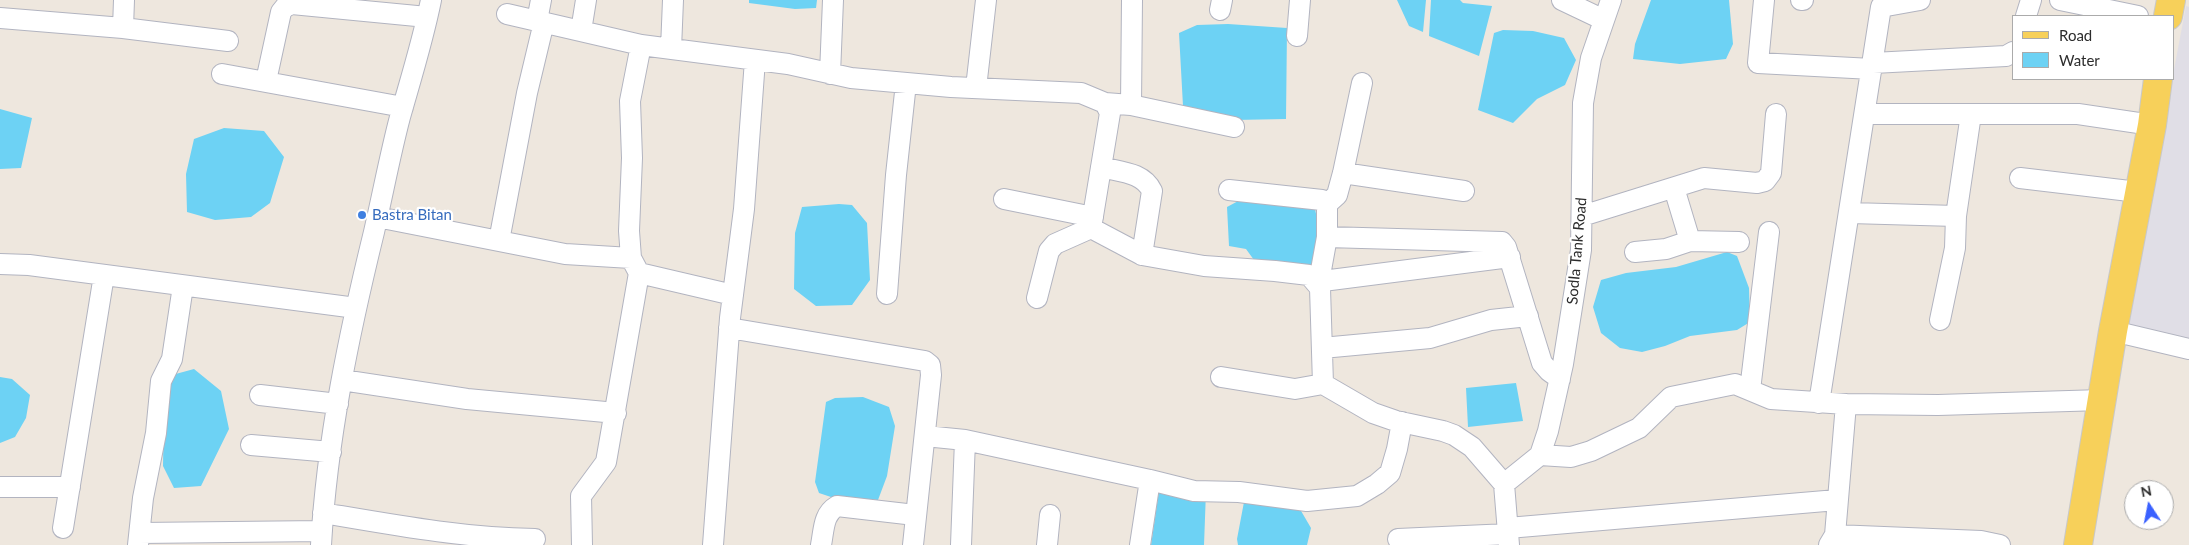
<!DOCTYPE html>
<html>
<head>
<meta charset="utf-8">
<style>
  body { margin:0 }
  #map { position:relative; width:2189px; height:545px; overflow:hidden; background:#eee7de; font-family:Lato,sans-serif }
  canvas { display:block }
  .legend { position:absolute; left:2012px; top:15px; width:162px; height:65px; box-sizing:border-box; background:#fff; border:1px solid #ababab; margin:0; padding:6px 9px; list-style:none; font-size:15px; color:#2c2c2c }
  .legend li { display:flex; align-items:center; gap:10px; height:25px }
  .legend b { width:25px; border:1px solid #ababab }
  .north { position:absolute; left:2124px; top:480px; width:50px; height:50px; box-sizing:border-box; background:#fff; border:1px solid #ababab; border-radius:50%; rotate:349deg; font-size:14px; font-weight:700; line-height:20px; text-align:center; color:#2c2c2c }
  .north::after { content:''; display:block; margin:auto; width:18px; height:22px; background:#3a61ff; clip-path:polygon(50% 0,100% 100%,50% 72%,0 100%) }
</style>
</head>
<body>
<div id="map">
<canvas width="2189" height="545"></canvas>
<ul class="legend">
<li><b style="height:6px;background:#f7d05a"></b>Road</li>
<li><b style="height:14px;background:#6dd2f4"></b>Water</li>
</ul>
<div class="north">N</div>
</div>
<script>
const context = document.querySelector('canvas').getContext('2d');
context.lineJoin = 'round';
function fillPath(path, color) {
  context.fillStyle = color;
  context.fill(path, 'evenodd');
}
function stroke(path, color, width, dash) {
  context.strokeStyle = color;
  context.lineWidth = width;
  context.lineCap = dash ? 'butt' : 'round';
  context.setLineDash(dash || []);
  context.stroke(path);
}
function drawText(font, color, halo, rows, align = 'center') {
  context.font = font + ' Lato,sans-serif';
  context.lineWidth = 4.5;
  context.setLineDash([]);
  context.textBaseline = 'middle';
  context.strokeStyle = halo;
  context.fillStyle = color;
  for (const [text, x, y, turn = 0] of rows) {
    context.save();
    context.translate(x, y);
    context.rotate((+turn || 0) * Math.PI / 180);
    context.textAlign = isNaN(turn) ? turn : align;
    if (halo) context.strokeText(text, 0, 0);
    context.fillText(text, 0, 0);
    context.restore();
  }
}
const industrial = new Path2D(`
  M2186 6 2189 7V341L2126 324Z`);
const water = new Path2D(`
  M749 0H817L816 8 795 9 749 3Z
  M1397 0H1426L1423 32 1409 26Z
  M1431 0H1460L1463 3 1492 6 1479 56 1429 36Z
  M1651 0H1729L1733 44 1726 59 1680 64 1633 59 1635 44Z
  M1228 24 1287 28 1286 119 1234 120 1183 106 1179 33 1197 25Z
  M1503 30 1533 31 1564 38 1576 60 1565 85 1537 99 1513 123 1478 110 1494 33Z
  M0 109 32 118 21 168 0 169Z
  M224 128 264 131 284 157 270 203 251 217 215 220 187 212 186 174 194 139Z
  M1242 199 1315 209 1321 238 1319 266 1254 260 1246 249 1229 246 1227 207Z
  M839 204 852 205 867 223 870 280 852 305 816 306 794 289 795 233 802 207Z
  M1727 252 1737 256 1749 288 1750 322 1737 330 1690 336 1665 346 1642 352 1620 348 1601 333 1593 307 1601 280 1626 273 1676 267Z
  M194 369 221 391 229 429 201 486 174 488 163 466 164 405 172 375Z
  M0 377 12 379 30 395 26 418 15 437 0 443Z
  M1516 383 1523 421 1468 427 1466 388Z
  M863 397 889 407 895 426 887 476 878 500 831 497 819 493 815 482 826 402 835 398Z
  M1160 484 1206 491 1204 545H1151Z
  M1244 502 1297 504 1311 528 1307 545H1238L1237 539Z`);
const street = new Path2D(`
  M1562 0 1604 20
  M1764 0 1758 63 1872 69
  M1801 0H1803
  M2060 0 2138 16
  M1220 10 1222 0
  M507 14 641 45 788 64 851 78 951 87 1081 93 1105 103 1110 113 1091 228 1142 255 1204 266 1275 271 1309 275 1320 288 1323 384 1373 413 1396 421 1443 431 1454 435 1472 447 1504 484 1509 545
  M2026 16 2031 0
  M0 18 123 28 228 41
  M537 21 541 0
  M123 28 124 0
  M581 31 586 0
  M1297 36 1300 0
  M671 49 673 0
  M1873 63 2006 56 2013 52
  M222 74 403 107
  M830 74 833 0
  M266 81 281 12 285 7 292 4 427 17
  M976 88 986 0
  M1105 103 1131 105 1234 127
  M1131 105 1132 0
  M1866 114H2078L2152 125
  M1101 167C1120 172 1143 172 1152 191L1142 255
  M1343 173 1464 191
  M2020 178 2138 192
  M1674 188 1690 241
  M1229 190 1322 200 1327 204V237L1319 281
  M1004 199 1093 217
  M1327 204 1337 195 1343 173 1362 83
  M1850 213 1956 216 1955 248 1940 320
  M1582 216 1704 178 1757 183 1765 181 1771 173 1776 114
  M1956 216 1971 114
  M377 217 565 254 631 258 629 231 632 158 630 101 641 45
  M1327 237 1502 242 1506 247 1542 363 1549 371 1560 379
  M499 241 527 93 544 22
  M1635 252 1666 249 1690 241 1739 242
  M0 264 29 265 356 308
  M639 273 733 295
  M1315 282 1510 257
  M887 294 896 175 906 83
  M1037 298 1049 251 1055 244 1091 228
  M729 328 925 361 930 365 931 375 913 545
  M2113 331 2189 349
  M1322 348 1430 338 1491 320 1528 316
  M1221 377 1295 389 1323 384
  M342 380 467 399 616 413
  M1750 390 1769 232
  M260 395 338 404
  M1819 403 1881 7 1920 0
  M925 436 965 440 1150 480 1194 491 1239 492 1307 501 1357 496 1377 484 1390 473 1397 449 1402 422
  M251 445 331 452
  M1540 455 1571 457 1591 451 1639 428 1671 397 1735 384 1771 399 1846 404 1938 405 2102 400
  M1504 484 1540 455 1548 431 1563 364 1581 250 1583 103 1591 58 1611 0
  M0 487H70
  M323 513C394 525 464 538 535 539
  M63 528 104 275
  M1508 528 1837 500
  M140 533 322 531
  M1835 535 1981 541 2000 545
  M1398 539 1509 534
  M138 545 143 498 156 433 161 381 172 359 183 286
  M321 545C327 439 349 334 374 232 383 193 390 155 400 117 411 78 423 40 431 0
  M582 545 581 496 606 462 639 273 631 258
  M713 545 730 318 744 209 755 60
  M821 545C824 530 823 514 837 506L915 515
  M961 545 965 440
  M1047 545 1050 515
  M1140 545 1150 480
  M1829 545 1835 535 1846 404`);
const primary = new Path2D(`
  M2168 16 2171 0
  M2078 545 2113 331 2152 125 2158 79`);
const markers = [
  [362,215,5,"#3f7fe0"]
];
const shopNames = [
  ["Bastra Bitan",372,215]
];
const streetNames = [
  ["Sodla Tank Road",1577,251,-85]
];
fillPath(industrial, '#e0dee6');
fillPath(water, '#6dd2f4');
stroke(street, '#b2b4c0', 22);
stroke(primary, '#c8c8c8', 30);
stroke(street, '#fff', 20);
stroke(primary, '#f7d05a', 28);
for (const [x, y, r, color] of markers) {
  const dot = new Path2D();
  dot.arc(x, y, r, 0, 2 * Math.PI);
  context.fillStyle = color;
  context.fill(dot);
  stroke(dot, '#fff', 2);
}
drawText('15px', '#366cbe', '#fff', shopNames, 'left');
drawText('15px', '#2c2c2c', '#fff', streetNames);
</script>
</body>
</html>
